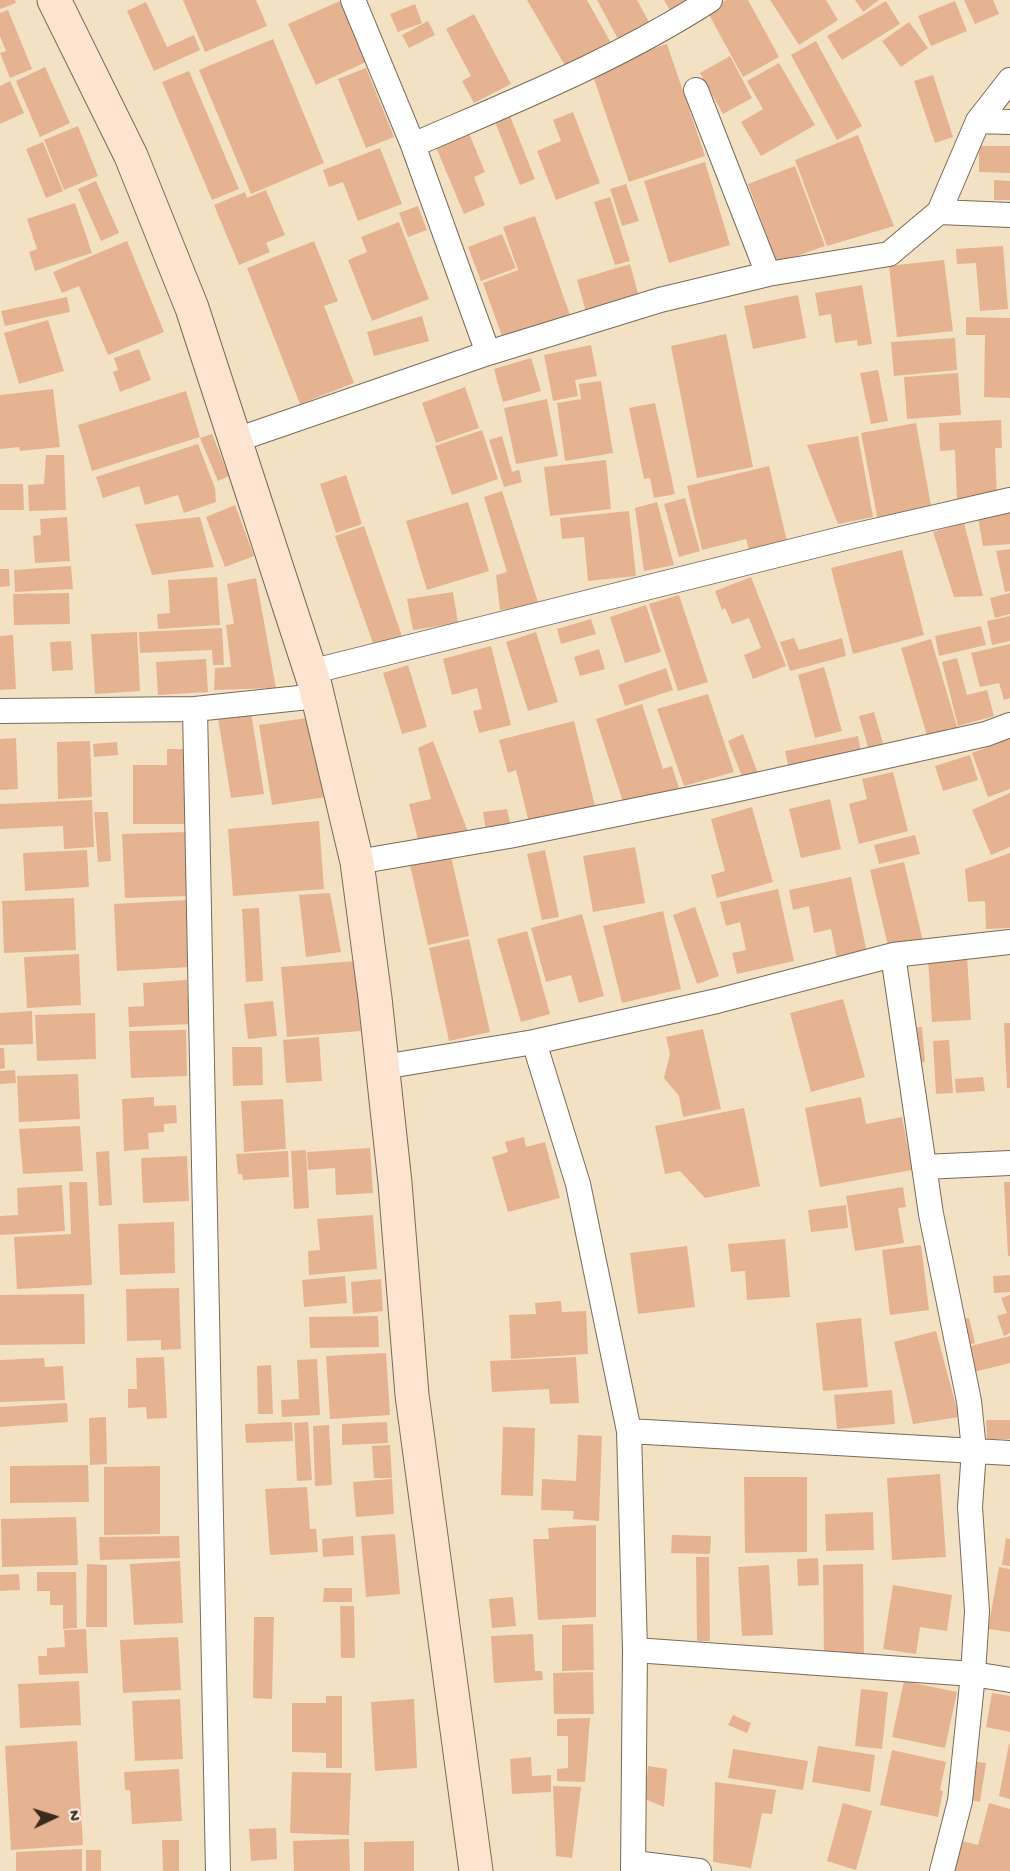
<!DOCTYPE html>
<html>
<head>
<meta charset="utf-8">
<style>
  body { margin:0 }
  #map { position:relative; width:1010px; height:1871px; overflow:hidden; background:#f3e1c3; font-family:"Gochi Hand",sans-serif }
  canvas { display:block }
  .north { position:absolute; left:24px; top:1787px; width:60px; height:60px; -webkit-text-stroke:4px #fcf5e5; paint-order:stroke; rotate:86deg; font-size:16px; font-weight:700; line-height:24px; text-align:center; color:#3b2a1e }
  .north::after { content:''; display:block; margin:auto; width:21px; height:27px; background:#3b2a1e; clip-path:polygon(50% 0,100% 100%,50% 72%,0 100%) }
</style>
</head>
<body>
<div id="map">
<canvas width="1010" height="1871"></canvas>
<div class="north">N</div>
</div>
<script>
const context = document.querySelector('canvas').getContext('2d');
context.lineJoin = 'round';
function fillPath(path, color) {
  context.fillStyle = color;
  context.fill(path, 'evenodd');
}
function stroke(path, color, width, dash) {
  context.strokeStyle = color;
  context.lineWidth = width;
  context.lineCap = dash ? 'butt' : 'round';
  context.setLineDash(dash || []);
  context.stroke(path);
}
const building = new Path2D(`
  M0 0H15L16 3 0 9Z
  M183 0H256L267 26 205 52Z
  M527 0H587L611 43 567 69Z
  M597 0H637L649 22 618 39Z
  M664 0H700L673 16Z
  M726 0H748L779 57 743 77 707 11Z
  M770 0H826L838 20 799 45Z
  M855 0H879L863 12Z
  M964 0H993L999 14 975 24Z
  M340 1 368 61 316 85 288 24Z
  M886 1 900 24 842 60 827 36Z
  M955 1 967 31 931 46 918 16Z
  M146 2 167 47 194 35 200 50 154 71 127 11Z
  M415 4 422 23 398 32 390 14Z
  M8 10 32 69 10 78 0 53 6 51 0 36V13Z
  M474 14 511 84 474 103 462 81 471 76 446 29Z
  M428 21 435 35 409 48 402 35Z
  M909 22 928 48 901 67 882 41Z
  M273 39 324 163 251 194 199 70Z
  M816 41 862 126 837 140 791 55Z
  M667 44 705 156 629 182 591 70Z
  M730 56 752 98 723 114 700 73Z
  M779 63 815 125 761 156 741 122 763 109 747 81Z
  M45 67 70 123 40 137 16 81Z
  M366 68 394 137 366 148 338 79Z
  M189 71 239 189 212 200 162 82Z
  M933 75 953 137 935 143 914 81Z
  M10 81 24 113 0 124V86Z
  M573 112 600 183 556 200 537 151 561 141 553 120Z
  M510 116 535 179 520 185 495 122Z
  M78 126 98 176 64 190 44 140Z
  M468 131 485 172 474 177 485 205 464 214 435 145Z
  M858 135 894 226 827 246 795 160Z
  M43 142 63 191 46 198 26 149Z
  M979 146H1010V173L979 172Z
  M380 148 402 204 358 221 343 182 329 187 323 170Z
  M705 162 730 245 669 263 644 181Z
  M795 166 825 246 777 263 748 184Z
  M994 180 1010 181V200H994Z
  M96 181 119 233 101 241 78 189Z
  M626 184 639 221 622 226 610 189Z
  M266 190 285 235 266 243 270 252 239 265 214 205 245 192 247 198Z
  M610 197 630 261 615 265 594 202Z
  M75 203 92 253 35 271 29 252 37 249 27 219Z
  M418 206 427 230 408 237 399 213Z
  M535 216 570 315 503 339 483 283 518 270 503 227Z
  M399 222 429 299 372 321 348 260 367 252 361 237Z
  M502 234 516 268 481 281 468 247Z
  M127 241 164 332 108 355 79 286 62 293 53 272Z
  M314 241 338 301 324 306 354 383 300 404 247 268Z
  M1003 246 1008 309 980 311 976 263 957 264 956 249Z
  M944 260 953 331 897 337 889 266Z
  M630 264 639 297 586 312 577 280Z
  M862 285 872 344 858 346 857 340 835 343 831 314 819 316 815 293Z
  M798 295 806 338 753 349 744 306Z
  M67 297 70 312 5 326 1 311Z
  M422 316 429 341 374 356 367 332Z
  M966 317 1010 318V398L984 397 985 335H966Z
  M48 320 64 371 19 384 4 333Z
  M726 334 753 467 697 478 671 346Z
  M955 338 957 370 894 376 891 342Z
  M591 345 597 376 575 380 578 396 553 401 544 355Z
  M139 349 151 380 120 392 113 372 118 370 114 358Z
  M531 358 541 391 503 402 494 369Z
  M878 370 888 421 871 424 860 373Z
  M958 373 961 415 907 419 904 377Z
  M601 381 613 453 565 461 557 403 581 399 579 384Z
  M465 387 479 428 436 443 422 403Z
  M53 389 60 447 20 451 19 447 0 449V395Z
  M186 391 200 437 92 471 78 425Z
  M547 399 558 456 516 464 504 408Z
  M655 403 675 494 654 498 650 478 644 479 629 408Z
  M1001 420 1002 448H995L997 500 957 502 955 450 940 451 939 423Z
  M916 423 932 511 878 521 861 433Z
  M482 430 498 479 452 495 435 446Z
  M212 434 229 476 218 481 200 438Z
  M502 436 512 472 519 470 522 482 504 487 489 440Z
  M858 436 873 517 838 524 807 445Z
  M198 444 215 488 216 502 184 513 178 495 145 505 139 486 103 498 96 477Z
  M46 455H64L66 510 29 511 28 485 44 484Z
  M606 460 611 509 550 516 544 467Z
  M769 466 787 541 749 550 746 539 702 550 687 486Z
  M346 475 362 524 336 533 320 484Z
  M0 484H23L24 510H0Z
  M502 491 539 605 500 610 496 575 507 572 484 497Z
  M685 498 700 551 679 557 664 504Z
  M468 502 489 571 427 590 406 521Z
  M657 502 674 565 644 571 635 508Z
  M235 505 254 556 225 567 206 517Z
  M629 511 636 576 588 581 584 537 562 539 560 518Z
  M1010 512V544L983 546 978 518Z
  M67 517 70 561 35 563 33 536 41 535 40 519Z
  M200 517 214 567 152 575 135 524Z
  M964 523 983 596 954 597 933 532Z
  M364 526 402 636 374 646 335 536Z
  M1010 549V591L1005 592 996 551Z
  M902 550 924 635 853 654 831 568Z
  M71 566 73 589 15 592 14 570Z
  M0 569H9L10 586 0 587Z
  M217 577 220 625 158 629 157 614 170 613 168 580Z
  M751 577 786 666 753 679 744 655 761 648 749 618 732 624 725 608 722 610 715 591Z
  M256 578 276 688 214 690 215 668 231 667 226 625 234 624 227 584Z
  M453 592 458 623 413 630 407 599Z
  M69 593 70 624 14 625 13 594Z
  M1010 593V614L995 618 990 598Z
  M679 595 708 682 678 691 649 604Z
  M646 605 661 652 625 663 610 617Z
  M1010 616V641L992 645 987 621Z
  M591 619 596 634 561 644 557 629Z
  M981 626 986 645 939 656 935 636Z
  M222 628 224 665H213L212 650 140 653 139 632Z
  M137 632 140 691 95 694 91 634Z
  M536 632 558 702 528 711 506 642Z
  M13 635 16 689 0 690V636Z
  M794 638 799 650 842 638 846 656 790 671 780 642Z
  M931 639 958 730 928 739 901 648Z
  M71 641 73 670 52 671 50 642Z
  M1010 644V698L1004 700 999 683 980 687 971 653Z
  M491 646 511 725 479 733 473 711 482 709 477 688 452 695 443 659Z
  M599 649 605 669 580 676 574 657Z
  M957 658 967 695 987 690 994 716 958 726 942 662Z
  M206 659 208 692 158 695 156 662Z
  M408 665 427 727 402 734 383 673Z
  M824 667 842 731 815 738 798 675Z
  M666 668 673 690 625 706 618 685Z
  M708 694 734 772 684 786 657 709Z
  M642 704 663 769 672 766 679 788 624 805 596 719Z
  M251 712 264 794 231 798 218 718Z
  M874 712 885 750 870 754 859 716Z
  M313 717 326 797 272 805 259 725Z
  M574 721 595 806 529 823 516 770 508 773 499 740Z
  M743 734 759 776 744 781 728 741Z
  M858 736 861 753 789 769 785 751Z
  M16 738 18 789 0 790V739Z
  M1010 739V789L988 797 972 753Z
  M90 741 92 797 58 799 57 742Z
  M433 741 470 837 420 848 409 804 431 799 418 748Z
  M117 742 118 755 94 757 93 744Z
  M167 749H188V824H133V765H167Z
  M970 755 978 780 943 791 935 766Z
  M893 772 908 831 859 844 849 804 867 799 862 779Z
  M1010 793V847L991 855 972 810Z
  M830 799 841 849 801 858 789 809Z
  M92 800 94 847 64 849 63 826 0 829V804Z
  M752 807 773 882 717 898 711 875 725 871 711 819Z
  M507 809 511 827 486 831 483 812Z
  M94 812H108L111 861 98 862Z
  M319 821 324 889 233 896 228 829Z
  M185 832 187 896 125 898 122 834Z
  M915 835 920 854 879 864 874 845Z
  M635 847 645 903 593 912 583 856Z
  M87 850 89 887 25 891 23 853Z
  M545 850 559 917 542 920 527 854Z
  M1010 853V928L986 929 985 901 968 902 965 869Z
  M451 856 469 936 428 945 410 865Z
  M904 862 923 941 889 950 870 870Z
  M851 877 867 953 837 959 831 929 814 933 809 906 793 910 789 890Z
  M778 889 794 961 737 974 732 953 746 950 740 922 726 926 720 902Z
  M330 893 341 952 306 957 299 895Z
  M74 898 76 950 4 953 2 901Z
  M187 900 191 967 117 971 114 904Z
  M695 907 719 976 697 984 673 915Z
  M259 908 263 981 246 982 242 909Z
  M663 911 681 989 622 1003 603 926Z
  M582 914 604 996 579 1003 571 975 546 982 531 928Z
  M527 931 550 1014 521 1022 497 939Z
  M469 939 490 1032 449 1041 429 948Z
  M79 954 81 1005 27 1008 24 957Z
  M967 956 971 1020 932 1022 928 958Z
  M355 961 361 1031 287 1037 281 967Z
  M187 980 189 1024 129 1027 128 1007 144 1006 143 983Z
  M843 999 865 1077 811 1092 790 1013Z
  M273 1001 277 1036 248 1039 244 1004Z
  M32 1011 33 1044 0 1045V1013Z
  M95 1013 96 1059 37 1061 35 1015Z
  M1004 1023H1010V1088H1007Z
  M922 1027 925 1062 912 1063 910 1028Z
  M703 1029 721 1109 683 1117 679 1096 664 1078 670 1054 666 1037Z
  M186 1030 187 1076 131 1078 129 1031Z
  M319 1037 322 1081 286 1083 283 1040Z
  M949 1040 953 1093 936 1094 933 1041Z
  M232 1047H262L263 1085 233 1086Z
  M0 1048H4L5 1068 0 1069Z
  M15 1070 16 1083 0 1084V1071Z
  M78 1074 80 1119 19 1122 17 1076Z
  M983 1077 985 1091 956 1093 955 1079Z
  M154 1097V1106L176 1105 177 1123 164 1124V1132L148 1133 149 1149 124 1151 122 1099Z
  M861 1097 866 1124 902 1117 912 1170 820 1187 805 1108Z
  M283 1099 286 1149 244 1152 241 1101Z
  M744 1108 760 1186 705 1198 680 1171 665 1174 655 1126Z
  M80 1126 83 1171 23 1174 19 1129Z
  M524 1137 526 1147 545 1142 560 1198 508 1212 492 1157 508 1152 505 1142Z
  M370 1148 373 1193 336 1195 335 1168 308 1170 307 1152Z
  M306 1150 309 1208 294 1209 291 1151Z
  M109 1151 112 1205 99 1206 96 1152Z
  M288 1151 289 1177 243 1180 242 1174H238L236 1154Z
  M187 1156 189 1201 143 1203 141 1158Z
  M69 1182H87L92 1285 17 1289 14 1237 71 1234Z
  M1004 1182H1010V1256H1008Z
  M62 1185 65 1231 0 1235V1216L18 1215 17 1188Z
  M903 1187 906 1207 898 1208 904 1243 855 1251 846 1196Z
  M846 1205 848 1228 811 1232 808 1210Z
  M373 1215 377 1269 309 1275 308 1251 320 1250 317 1219Z
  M174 1222 175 1273 120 1275 118 1224Z
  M785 1239 790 1297 747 1300 745 1271 731 1272 728 1244Z
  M921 1245 929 1310 890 1315 882 1250Z
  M687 1246 695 1307 638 1314 630 1253Z
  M1010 1275V1292L994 1293 993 1276Z
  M345 1276 347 1303 304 1307 302 1280Z
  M381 1279 383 1311 353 1314 351 1282Z
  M179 1288 181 1349 161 1350V1340L127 1341 126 1289Z
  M84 1294 85 1344 0 1345V1295Z
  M1010 1295V1333L1004 1336 997 1316 1007 1313 1001 1298Z
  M561 1301 562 1312 586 1311 588 1354 511 1359 509 1315 536 1314 535 1303Z
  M378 1316 379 1347 310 1348 309 1317Z
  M861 1318 868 1387 823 1391 816 1323Z
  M969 1318 975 1343 963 1346 958 1320Z
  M936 1331 959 1417 913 1424 894 1342Z
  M1010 1336V1363L974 1372 967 1347Z
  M386 1353 390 1415 330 1419 326 1356Z
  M164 1357 167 1418 147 1419 146 1407 128 1408V1389H137L136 1358Z
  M576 1357 579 1403 550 1404 549 1389 492 1392 490 1361Z
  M44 1358 45 1367 63 1366 65 1400 0 1402V1360Z
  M317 1359 320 1415 282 1417 281 1400 299 1399 297 1360Z
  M271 1365 273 1414H258L257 1366Z
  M892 1390 895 1424 837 1429 834 1395Z
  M67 1403 68 1422 0 1427V1407Z
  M106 1417 107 1464 90 1465 89 1418Z
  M986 1420H1010V1439H987Z
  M292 1422 293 1441 246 1443 245 1424Z
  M308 1422 312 1480 297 1481 294 1423Z
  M387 1422 388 1443 342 1445V1424Z
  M329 1425 332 1485 315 1486 313 1426Z
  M503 1427 535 1428 533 1496 501 1495Z
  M578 1435 602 1436 599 1521 573 1519 574 1511 541 1510 542 1479 576 1481Z
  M390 1445 392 1478H374L372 1446Z
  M88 1465 89 1502 10 1503V1466Z
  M160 1466V1534L104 1535V1467Z
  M940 1474 946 1557 892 1560 887 1478Z
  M744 1477H807V1552L745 1553Z
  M392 1479 394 1514 356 1517 353 1482Z
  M307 1487 310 1529H316L318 1552 270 1555 265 1489Z
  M873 1512 874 1550 826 1551 825 1514Z
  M76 1517 78 1565 2 1567 1 1519Z
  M596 1525V1617L538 1620 533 1539H549L548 1528Z
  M395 1534 400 1594 366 1597 361 1536Z
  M672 1535 711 1536 710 1554 671 1553Z
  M179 1536 180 1558 100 1560 99 1537Z
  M353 1536 354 1555 323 1557 322 1539Z
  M1006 1538 1010 1539V1566L1002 1565Z
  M696 1557H709L710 1641H697Z
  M818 1558 819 1585 798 1586 797 1559Z
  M180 1561 183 1623 134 1625 130 1564Z
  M87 1564 107 1565V1627H86Z
  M863 1564 864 1657H824L823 1565Z
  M769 1565 773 1635 742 1636 738 1567Z
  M999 1567 1010 1569V1632L988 1629Z
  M37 1572H76L77 1628 63 1629V1605H50V1591H37Z
  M19 1574 20 1590 0 1591V1575Z
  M893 1585 952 1595 947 1631 920 1627 916 1654 883 1649Z
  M324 1588H352V1602H323Z
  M513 1597 516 1626 492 1628 489 1599Z
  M340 1606H354L355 1658H341Z
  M254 1617H274L272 1699 253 1698Z
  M593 1624 594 1670 562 1671V1625Z
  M86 1629 88 1673 39 1675 38 1656H47V1648L65 1647 64 1630Z
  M533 1634 535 1671H542L543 1680 494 1683 491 1636Z
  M178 1637 181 1690 123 1693 120 1640Z
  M593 1672 594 1714H554L553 1673Z
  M79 1681 81 1725 20 1728 18 1684Z
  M904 1681 957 1692 945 1748 892 1737Z
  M861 1689 888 1692 882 1749 855 1746Z
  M992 1693 1010 1696V1732L986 1727Z
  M326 1696H342V1768H326V1753L292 1752V1703H326Z
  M180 1699 183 1759 135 1761 132 1701Z
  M414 1699 417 1768 375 1771 371 1702Z
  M733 1715 751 1723 747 1733 728 1725Z
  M590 1718 585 1782 557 1781V1769L568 1768V1736H557V1719Z
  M77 1741 83 1845 11 1850 5 1746Z
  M1009 1744H1010V1799L999 1796Z
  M818 1746 875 1755 870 1792 812 1782Z
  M733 1749 808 1761 803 1790 728 1778Z
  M892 1750 946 1762 940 1790 943 1791 938 1817 880 1805Z
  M531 1757 532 1776 551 1775V1792L512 1794 510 1759Z
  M971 1761 986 1763 980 1802 965 1799Z
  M648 1766 667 1769 664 1807 645 1799Z
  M179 1769 182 1821 132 1824 130 1790H125L124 1772Z
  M292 1772 351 1773 349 1835 290 1833Z
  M715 1782 776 1790 772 1814 762 1813 751 1868 713 1862Z
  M553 1786 581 1787 572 1858 556 1856Z
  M843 1803 872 1811 856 1870 827 1861Z
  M989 1803 1010 1809V1871H954L962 1841 978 1845Z
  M276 1828 277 1859 251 1861 249 1829Z
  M349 1839 350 1871H294L293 1841Z
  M162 1840H179V1871H163Z
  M414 1841V1871H364V1842Z
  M82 1849V1871H16V1852Z
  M86 1850H101V1871H86Z`);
const street = new Path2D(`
  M353 0 413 145 488 353
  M696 90 768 274
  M978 121 1010 122
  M413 145C514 101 617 60 710 0
  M939 212 1010 215
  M236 440 488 353 660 300 768 274 889 254 939 212 978 121 1010 80
  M310 672 853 536 1010 500
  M195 709 218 1871
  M0 711 195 709 318 696
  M357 862 509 836 725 792 986 734 1010 725
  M893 955 931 1214 969 1401 974 1450 970 1507 977 1611 973 1674 960 1801 942 1871
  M534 1042 578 1184 629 1431 635 1650 633 1871
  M383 1067 534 1042 717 1001 893 955 1010 942
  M924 1167 1010 1163
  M629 1431 1010 1453
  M635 1650 973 1674 1010 1680
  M634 1863 699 1871`);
const secondary = new Path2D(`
  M54 0 131 156 192 308 315 685 357 862 375 998 395 1183 412 1395 476 1871`);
fillPath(building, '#e6b392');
stroke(street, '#7b6a58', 26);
stroke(secondary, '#7b6a58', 35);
stroke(street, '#fff', 24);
stroke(secondary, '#fde4d1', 33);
</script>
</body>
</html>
